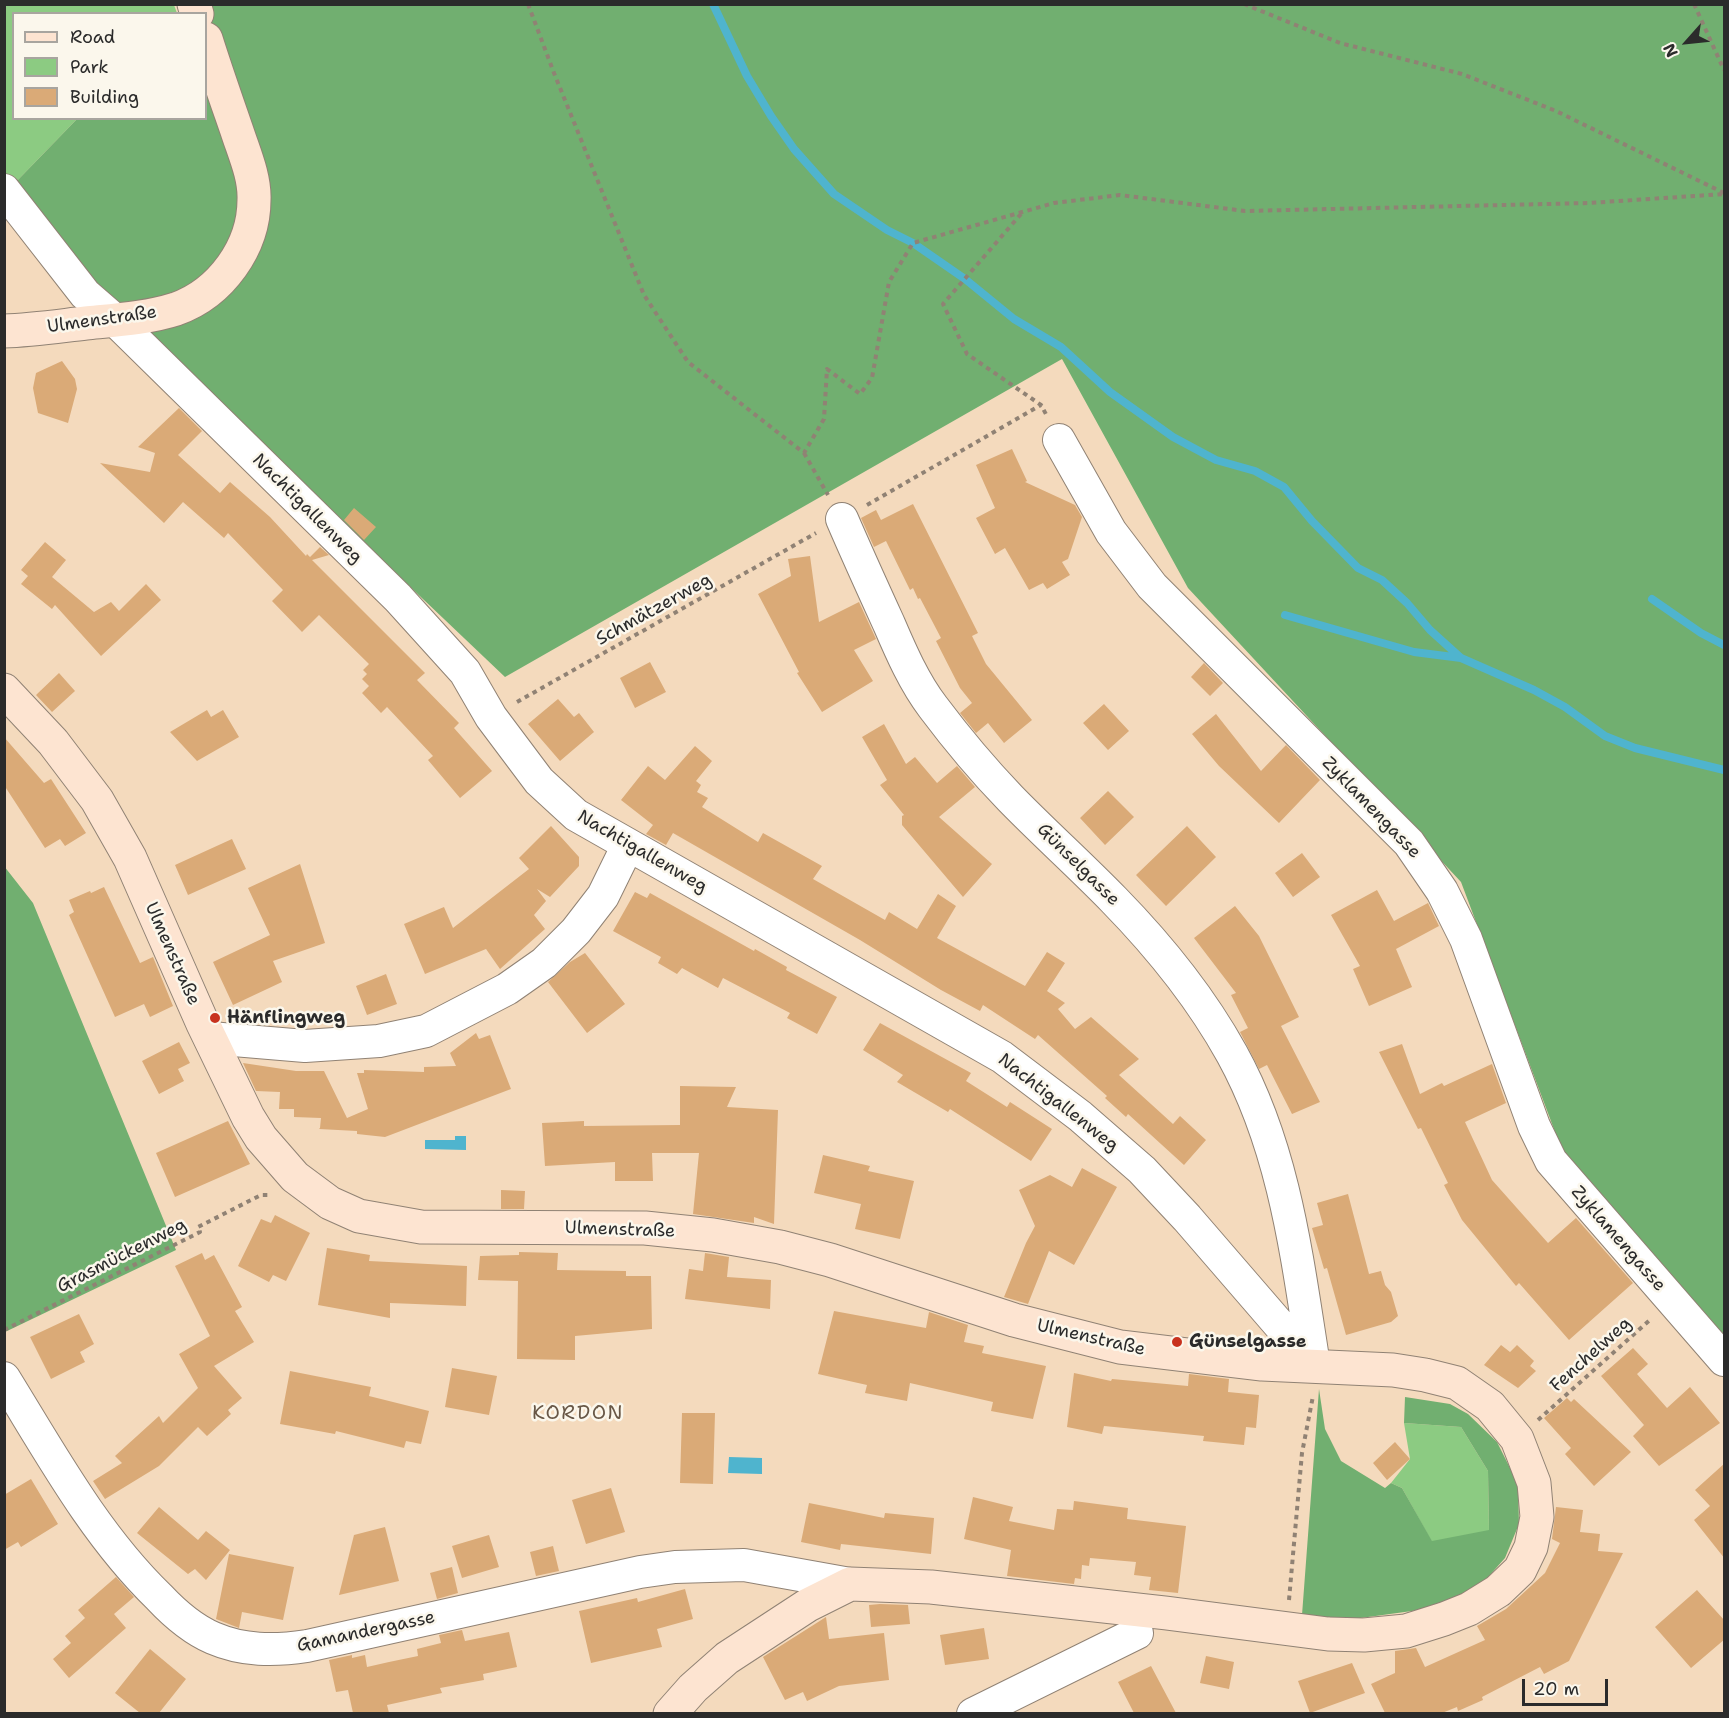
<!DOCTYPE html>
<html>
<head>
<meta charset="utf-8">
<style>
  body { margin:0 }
  #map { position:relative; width:1729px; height:1718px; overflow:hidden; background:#f4dabd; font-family:"Shantell Sans",sans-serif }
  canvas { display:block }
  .frame { position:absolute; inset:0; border:6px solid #2b2b2b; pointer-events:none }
  .legend { position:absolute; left:12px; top:12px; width:195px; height:108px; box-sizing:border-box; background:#fbf7ec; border:2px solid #a8a59f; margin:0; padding:8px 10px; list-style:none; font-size:18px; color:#2b2b2b }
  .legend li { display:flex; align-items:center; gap:12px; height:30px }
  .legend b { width:30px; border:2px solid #a8a59f }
  .north { position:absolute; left:1657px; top:12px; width:60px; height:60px; -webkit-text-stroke:4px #fbf7ec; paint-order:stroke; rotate:243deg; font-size:16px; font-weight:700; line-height:24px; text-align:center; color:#2b2b2b }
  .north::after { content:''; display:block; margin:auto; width:21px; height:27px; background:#2b2b2b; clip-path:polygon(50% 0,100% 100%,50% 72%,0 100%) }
  .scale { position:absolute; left:1522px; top:1679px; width:86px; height:27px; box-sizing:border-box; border:3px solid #2b2b2b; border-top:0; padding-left:8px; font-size:18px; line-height:21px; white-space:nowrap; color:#2b2b2b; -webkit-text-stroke:4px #fbf7ec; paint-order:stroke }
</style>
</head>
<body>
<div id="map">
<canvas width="1729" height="1718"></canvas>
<div class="frame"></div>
<ul class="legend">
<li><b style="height:8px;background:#fde4d1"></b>Road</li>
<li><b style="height:16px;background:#8ccb82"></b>Park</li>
<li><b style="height:16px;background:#daaa77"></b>Building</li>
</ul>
<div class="north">N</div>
<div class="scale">20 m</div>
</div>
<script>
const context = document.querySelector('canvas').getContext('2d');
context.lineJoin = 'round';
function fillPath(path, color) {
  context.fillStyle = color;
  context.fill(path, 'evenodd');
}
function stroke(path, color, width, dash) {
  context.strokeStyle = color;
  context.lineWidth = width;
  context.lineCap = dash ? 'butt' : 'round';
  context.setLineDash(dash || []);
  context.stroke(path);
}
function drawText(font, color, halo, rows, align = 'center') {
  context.font = font + ' "Shantell Sans",sans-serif';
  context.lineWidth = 5;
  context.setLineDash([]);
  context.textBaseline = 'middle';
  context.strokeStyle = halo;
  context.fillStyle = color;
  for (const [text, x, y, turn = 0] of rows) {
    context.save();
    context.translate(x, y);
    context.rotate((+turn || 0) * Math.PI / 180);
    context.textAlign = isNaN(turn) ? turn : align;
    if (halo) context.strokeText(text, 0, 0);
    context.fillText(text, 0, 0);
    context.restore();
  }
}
const green = new Path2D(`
  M4 5H174L177 13 14 14V118L77 119 12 186 4 176Z
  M1404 1423 1461 1427 1488 1471 1489 1531 1432 1542 1402 1488 1391 1483 1410 1459Z`);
const forest = new Path2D(`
  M181 5H1724V1338L1563 1153 1461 882 1188 588 1062 359 505 677 102 294 12 186 77 119 206 118V14L178 13Z
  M4 866 33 903 176 1250 5 1332Z
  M1319 1389 1325 1429 1341 1461 1385 1488 1391 1483 1402 1488 1432 1541 1489 1530 1488 1471 1461 1427 1404 1423 1405 1397 1450 1404 1468 1414 1497 1442 1518 1484 1519 1524 1505 1558 1481 1585 1434 1608 1346 1620 1302 1615Z`);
const water = new Path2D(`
  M455 1136H466V1150L425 1149V1140H455Z
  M729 1457 762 1458V1474L728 1473Z`);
const stream = new Path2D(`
  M713 4 747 76 771 116 794 149 834 194 887 230 913 243 965 279 1014 319 1061 347 1110 392 1173 437 1216 460 1255 471 1284 487 1312 521 1358 568 1382 580 1407 603 1430 630 1461 658 1534 690 1565 707 1605 736 1635 748 1724 770
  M1652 599 1701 633 1724 645
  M1285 615 1414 652 1461 658`);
const building = new Path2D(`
  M62 361 75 379 77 389 68 423 38 413 33 388 36 373Z
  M179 408 202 431 178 455 220 493 230 482 270 517 306 556 307 554 310 557 320 547 329 555 312 560 425 673 417 680 459 723 454 728 492 771 460 798 428 760 433 756 387 707 381 713 362 693 369 686 362 679 367 674 363 670 369 664 319 615 302 632 272 601 283 590 228 533 224 538 183 502 164 523 100 463 150 472 155 453 138 447Z
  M1012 449 1027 481 1025 482 1075 505 1082 517 1068 559 1062 562 1070 575 1047 589 1043 583 1029 590 1005 548 995 554 976 518 995 508 976 465Z
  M913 504 978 633 972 636 986 664 1032 720 1004 743 988 723 976 733 960 713 972 703 960 688 936 641 941 638 920 598 918 599 913 588 910 590 886 541 874 547 861 518 876 510 881 520Z
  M354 508 376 527 364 540 344 520Z
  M45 542 66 560 52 577 94 612 111 602 119 611 146 584 161 600 101 656 55 605 52 609 21 584 28 576 21 570Z
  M810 556 819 622 859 602 876 639 854 650 873 681 822 712 797 673 799 672 758 594 791 576 788 559Z
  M650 662 666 692 635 708 620 678Z
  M1204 663 1223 683 1210 696 1191 677Z
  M59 673 75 691 52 712 36 695Z
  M558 699 574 717 579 713 594 732 560 761 528 724Z
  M1104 704 1129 731 1108 750 1083 723Z
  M207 710 211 717 223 710 239 737 197 761 170 732Z
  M1216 714 1261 771 1286 745 1320 780 1279 823 1219 766 1192 734Z
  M884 724 906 764 915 757 937 783 957 766 975 787 939 817 992 864 963 897 902 825V816L904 815 880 785 887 780 862 737Z
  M4 737 44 783 51 779 86 833 65 846 60 839 45 848 4 785Z
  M695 746 712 761 696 781 701 785 697 792 708 798 702 807 758 842 763 833 822 866 813 879 885 920 889 912 917 929 938 894 956 906 937 938 1025 986 1047 952 1065 963 1047 991 1065 1003 1058 1009 1075 1029 1091 1017 1139 1059 1119 1075 1173 1124 1180 1116 1206 1140 1184 1165 1128 1114 1126 1117 1105 1098 1107 1096 1038 1035 1035 1039 983 1005 980 1011 941 990 860 940 673 833 666 845 646 834 653 825 621 800 648 766 665 780Z
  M1108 791 1134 817 1105 845 1080 818Z
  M551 826 579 857V866L550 897 537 889 546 901 534 915 545 929 500 969 486 949 425 974 404 924 444 907 453 928 529 869 519 858Z
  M1187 826 1216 857 1166 906 1136 875Z
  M232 839 246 869 188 895 175 865Z
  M1302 853 1320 877 1293 897 1275 873Z
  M300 864 325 943 273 961 282 982 233 1005 213 962 270 935 248 888Z
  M104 887 140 963 153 957 173 1006 150 1017 144 1004 115 1017 69 915 74 912 69 900 90 891 91 893Z
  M1377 890 1394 921 1428 903 1439 926 1396 949 1412 987 1369 1006 1353 969 1360 966 1331 915Z
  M635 892 647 898 650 893 754 951 755 949 787 967 786 970 837 997 817 1034 787 1018 790 1013 723 978 718 988 682 968 677 974 658 963 661 957 613 931Z
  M1235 906 1259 936 1299 1017 1281 1026 1320 1102 1292 1114 1267 1065 1259 1069 1240 1032 1248 1028 1231 995 1236 993 1194 938Z
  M585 953 625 1004 587 1033 548 982 570 962Z
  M386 974 397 1004 367 1015 356 986Z
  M880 1023 971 1073 966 1081 1007 1107 1010 1102 1052 1129 1031 1161 950 1109 948 1112 897 1082 903 1075 863 1050Z
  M476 1033 479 1039 490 1035 511 1089 385 1137 357 1134V1131L319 1129 320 1128 321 1118 294 1117V1109H279L280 1092 256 1091 243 1063 296 1071H324L347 1118 368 1109 357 1073H364V1070L424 1072V1067L456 1066 450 1053Z
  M179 1042 190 1063 178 1069 184 1081 159 1094 142 1061Z
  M1402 1044 1420 1094 1442 1083 1444 1086 1492 1064 1506 1103 1465 1122 1492 1180 1548 1243 1576 1218 1633 1283 1569 1340 1519 1283 1516 1286 1462 1220 1444 1185 1448 1183 1421 1128 1418 1129 1379 1052Z
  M680 1086 736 1087 727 1107 778 1110 774 1224 754 1217V1223L693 1214 699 1153H652L653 1181H615V1162L545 1166 542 1123 584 1121V1126L680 1125Z
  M228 1121 250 1164 175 1197 156 1153Z
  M823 1155 870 1166 868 1171 914 1181 900 1239 855 1229 861 1204 814 1193Z
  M1082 1168 1117 1187 1074 1265 1049 1251 1028 1304 1004 1297 1026 1243 1035 1226 1019 1190 1050 1175 1072 1187Z
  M501 1190 525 1191 524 1209H501Z
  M1348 1194 1369 1274 1381 1271 1385 1285 1391 1292 1398 1316 1391 1322 1346 1335 1327 1268 1324 1269 1312 1228 1323 1225 1317 1203Z
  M275 1215 310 1233 286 1281 273 1275 269 1282 238 1266 261 1219 271 1223Z
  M327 1248 370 1255 369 1261 467 1266 466 1306 390 1303V1318L318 1305Z
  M519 1252 558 1253 557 1270 626 1271V1276H651L652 1329 575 1336V1360L517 1359 518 1281 478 1280 480 1256 519 1255Z
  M202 1253 205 1260 214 1255 242 1307 235 1311 254 1342 214 1366 242 1398 228 1410 231 1414 207 1436 198 1427 159 1466 105 1499 93 1481 122 1463 115 1456 159 1416 163 1423 198 1388 179 1354 210 1336 175 1266Z
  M705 1253 729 1257 727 1277 771 1280 770 1309 685 1299 689 1269 703 1271Z
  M834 1311 926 1328 929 1312 968 1325 964 1342 984 1346 982 1353 1046 1366 1033 1419 991 1411 993 1402 910 1383 907 1401 865 1393 867 1385 818 1374Z
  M79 1314 94 1344 80 1352 85 1362 51 1379 30 1337Z
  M1501 1345 1510 1352 1517 1345 1534 1361 1530 1366 1536 1371 1518 1388 1484 1365Z
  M1633 1348 1648 1364 1637 1374 1667 1408 1690 1387 1720 1423 1659 1466 1633 1436 1644 1425 1601 1376Z
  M452 1368 497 1376 489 1415 445 1407Z
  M290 1371 371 1387 369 1396 429 1411 421 1444 406 1441 404 1448 336 1431 335 1434 280 1424Z
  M1074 1373 1111 1381 1112 1379 1188 1386 1189 1374 1229 1379 1228 1392 1259 1395 1256 1428 1246 1427 1244 1445 1203 1441 1204 1436 1104 1426 1102 1434 1067 1427Z
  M1567 1398 1571 1402 1574 1399 1631 1452 1594 1486 1565 1454 1571 1448 1544 1418Z
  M682 1413H715L713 1484 680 1483Z
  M1395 1442 1410 1459 1387 1480 1373 1463Z
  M1725 1463V1559L1694 1520 1710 1506 1695 1490Z
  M31 1479 58 1524 21 1547 18 1542 4 1550V1495Z
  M611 1488 625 1532 586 1544 572 1500Z
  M973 1497 1013 1507 1009 1521 1054 1530 1057 1509 1073 1510 1074 1501 1128 1508 1127 1519 1186 1526 1178 1593 1149 1590 1151 1577 1134 1575 1136 1562 1090 1558 1089 1566 1082 1565 1081 1579 1075 1578 1074 1584 1007 1576 1011 1550 964 1539Z
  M809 1503 884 1518 885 1513 934 1518 931 1554 841 1544 840 1550 801 1542Z
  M159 1507 198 1540 206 1531 230 1550 206 1580 195 1569 188 1574 137 1533Z
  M1556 1507 1583 1510 1580 1532 1600 1534 1598 1551 1623 1553 1569 1661 1544 1674 1540 1667 1482 1697 1483 1700 1458 1711 1457 1707 1442 1713H1385L1371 1684 1395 1673V1651L1416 1648 1425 1667 1485 1640 1477 1626 1506 1609 1545 1573 1560 1543 1552 1539Z
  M385 1527 399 1581 339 1595 354 1535Z
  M489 1535 499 1567 462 1578 452 1546Z
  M553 1546 559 1571 536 1576 530 1552Z
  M229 1554 294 1567 283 1620 242 1612 239 1628 216 1619Z
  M452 1567 458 1593 437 1599 430 1573Z
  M116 1577 134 1597 114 1614 126 1628 69 1678 53 1659 71 1643 65 1636 85 1618 78 1610Z
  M685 1589 693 1619 657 1629 662 1647 591 1663 579 1611 637 1598 638 1602Z
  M1697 1590 1725 1621V1639L1691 1668 1655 1627Z
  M880 1604 908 1605 910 1624 871 1627 869 1605Z
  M826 1617 829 1639 884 1633 889 1680 839 1686 807 1701 803 1692 785 1700 763 1657Z
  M984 1628 989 1659 945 1665 940 1635Z
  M462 1630 465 1641 509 1632 517 1667 483 1674 484 1680 440 1688 442 1693 387 1705 389 1713H353L348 1690 336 1692 329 1660 352 1655V1658L365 1655 367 1667 389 1662 418 1656 417 1649 441 1643 439 1635Z
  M150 1649 186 1679 159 1713H140L115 1693Z
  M1206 1656 1234 1662 1229 1689 1200 1683Z
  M1352 1663 1365 1693 1310 1713 1298 1681Z
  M1151 1666 1176 1713H1134L1118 1682Z`);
const path = new Path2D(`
  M528 4 554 73 644 295 688 362 804 453 824 419 827 369 860 394 872 378 889 282 913 243 1054 203 1120 195 1245 211 1589 203 1724 194
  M1244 4 1340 43 1462 74 1556 111 1724 193
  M1694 4 1724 70
  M1021 214 943 304 967 354 1041 405 1047 416
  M804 453 828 495
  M867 505 1041 405
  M517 702 816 533
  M4 1330 200 1232 198 1227 261 1195H271
  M1538 1420 1651 1319
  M1289 1600 1302 1453 1313 1396`);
const street = new Path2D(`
  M4 190 85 294 115 320 398 598 465 672 491 717 539 781 576 815 1002 1057 1080 1116 1142 1170 1187 1218 1314 1365
  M1059 440 1111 532 1152 586 1409 843 1442 891 1466 939 1534 1126 1551 1161 1724 1360
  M842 519C857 554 873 589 889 624 901 652 914 682 933 707 957 739 983 770 1010 798 1044 833 1080 865 1114 900 1158 945 1201 998 1232 1054 1285 1150 1297 1258 1314 1365
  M210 1038 305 1046 379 1041 426 1031 507 989 544 963 576 931 603 896 628 845
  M4 1378C51 1454 95 1535 159 1597 174 1613 192 1629 213 1638 243 1651 274 1651 307 1646L640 1572 675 1567 744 1565 850 1584
  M973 1714 1137 1633`);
const secondary = new Path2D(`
  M194 4 197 14
  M4 331C32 330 59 326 86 323 116 320 148 318 176 309 221 293 254 247 254 200 255 178 245 155 238 134 227 102 216 71 206 39
  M4 690 53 742 97 800 130 858 203 1024 248 1117 261 1138 295 1177 330 1203 359 1216 421 1227 645 1228 713 1235 780 1247 830 1260 1014 1320 1120 1347 1262 1364 1393 1370 1425 1375 1457 1383 1490 1406 1517 1439 1534 1483 1537 1517 1531 1547 1520 1570 1498 1591 1469 1609 1444 1619 1406 1631 1364 1635 1328 1634 1166 1613 931 1587 850 1584 808 1605 727 1658 693 1688 670 1714`);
const markers = [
  [215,1018,6,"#c8321e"],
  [1177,1342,6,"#c8321e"]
];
const streetNames = [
  ["Ulmenstraße",102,320,-8],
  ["Nachtigallenweg",307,509,45],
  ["Schmätzerweg",654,610,-29],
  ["Zyklamengasse",1371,808,46],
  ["Nachtigallenweg",642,852,30],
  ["Günselgasse",1078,865,45],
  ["Ulmenstraße",172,954,66],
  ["Nachtigallenweg",1058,1103,38],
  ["Ulmenstraße",620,1230,2],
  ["Zyklamengasse",1618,1239,49],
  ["Grasmückenweg",122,1256,-27],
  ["Ulmenstraße",1091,1338,13],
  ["Fenchelweg",1591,1355,-42],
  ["Gamandergasse",366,1632,-12]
];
const poiNames = [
  ["Hänflingweg",227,1018],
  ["Günselgasse",1189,1342]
];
const neighbourhoodNames = [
  ["KORDON",578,1414]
];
fillPath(green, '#8ccb82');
fillPath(forest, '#71af70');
fillPath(water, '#4fb4ce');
stroke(stream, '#4fb4ce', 8);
fillPath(building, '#daaa77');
stroke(street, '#908274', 34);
stroke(secondary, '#908274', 35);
stroke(path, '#908274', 4, [4.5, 4.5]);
stroke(street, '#fff', 32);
stroke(secondary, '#fde4d1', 33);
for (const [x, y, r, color] of markers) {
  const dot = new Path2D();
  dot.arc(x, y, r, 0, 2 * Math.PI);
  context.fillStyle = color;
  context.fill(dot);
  stroke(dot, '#fbf7ec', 2);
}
drawText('18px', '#2b2b2b', '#fbf7ec', streetNames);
drawText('bold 18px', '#2b2b2b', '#fbf7ec', poiNames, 'left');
context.letterSpacing = '1.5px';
drawText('20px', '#685746', '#fbf7ec', neighbourhoodNames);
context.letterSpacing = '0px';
</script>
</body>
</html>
